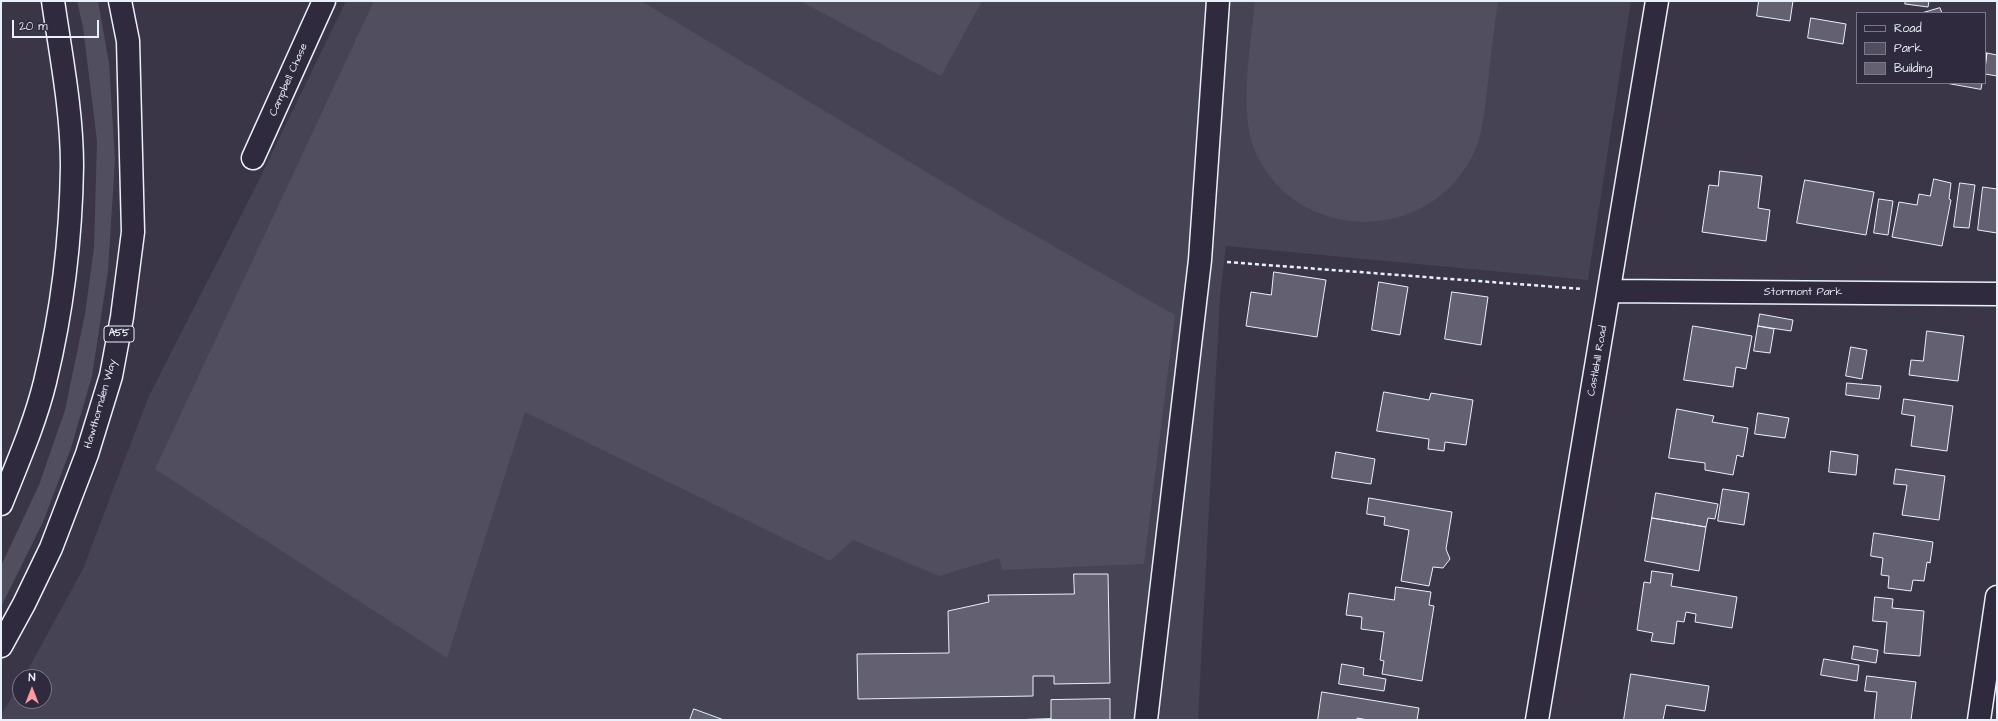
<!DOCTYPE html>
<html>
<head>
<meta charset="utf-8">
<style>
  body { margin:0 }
  #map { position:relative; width:1998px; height:721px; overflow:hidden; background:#3a3648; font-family:"Architects Daughter",sans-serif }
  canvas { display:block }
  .frame { position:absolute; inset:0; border:2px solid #e8f1f8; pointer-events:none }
  .legend { position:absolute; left:1856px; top:12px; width:130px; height:72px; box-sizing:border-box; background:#2f2a3d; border:1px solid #797a88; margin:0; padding:5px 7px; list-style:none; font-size:12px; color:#e8f1f8 }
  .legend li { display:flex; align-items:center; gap:8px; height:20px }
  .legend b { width:20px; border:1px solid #797a88 }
  .north { position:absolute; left:12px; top:669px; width:40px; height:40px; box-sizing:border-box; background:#2f2a3d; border:1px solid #797a88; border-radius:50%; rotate:0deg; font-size:11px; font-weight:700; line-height:16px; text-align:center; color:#e8f1f8 }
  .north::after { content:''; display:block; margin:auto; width:14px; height:18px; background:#ff9aa2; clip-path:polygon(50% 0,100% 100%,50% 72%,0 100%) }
  .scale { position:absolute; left:12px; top:20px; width:87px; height:18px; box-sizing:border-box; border:2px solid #e8f1f8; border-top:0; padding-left:5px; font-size:12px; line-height:14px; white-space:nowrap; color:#e8f1f8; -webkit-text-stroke:3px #2f2a3d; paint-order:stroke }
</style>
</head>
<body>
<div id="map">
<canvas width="1998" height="721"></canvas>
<div class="frame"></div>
<ul class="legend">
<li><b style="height:5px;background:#2f2a3d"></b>Road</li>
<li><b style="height:11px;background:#504e5f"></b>Park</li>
<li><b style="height:11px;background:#636171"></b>Building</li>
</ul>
<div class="north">N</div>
<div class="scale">20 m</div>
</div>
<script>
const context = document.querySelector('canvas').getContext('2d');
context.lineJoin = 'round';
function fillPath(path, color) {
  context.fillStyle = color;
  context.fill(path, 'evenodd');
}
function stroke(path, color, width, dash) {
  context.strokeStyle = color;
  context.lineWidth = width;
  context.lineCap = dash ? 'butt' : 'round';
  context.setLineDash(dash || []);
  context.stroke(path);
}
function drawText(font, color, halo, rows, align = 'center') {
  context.font = font + ' "Architects Daughter",sans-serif';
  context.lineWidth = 4;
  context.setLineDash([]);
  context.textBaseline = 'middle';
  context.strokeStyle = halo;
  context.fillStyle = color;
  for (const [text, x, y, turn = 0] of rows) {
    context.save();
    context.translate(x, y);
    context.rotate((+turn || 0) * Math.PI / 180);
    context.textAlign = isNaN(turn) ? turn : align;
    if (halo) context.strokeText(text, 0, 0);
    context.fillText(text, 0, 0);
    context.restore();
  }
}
const built = new Path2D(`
  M346 1H1631L1588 280 1226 246 1220 296 1198 720H1V715L20 684V701H44V677H24L83 569 148 398 258 182Z`);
const green = new Path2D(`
  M77 1H98L109 63 115 160 108 271 92 376 71 448 43 522 1 607V566L39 485 65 410 85 314 94 248 97 141 83 27Z
  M374 1H641L990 210 1175 315 1144 564 1002 570 999 558 939 576 853 540 830 561 525 412 447 658 155 469Z
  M800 1H982L941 76Z
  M1255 1H1498C1494 31 1490 61 1487 91 1484 111 1483 132 1475 150 1434 245 1296 246 1255 151 1238 111 1251 44 1255 1Z`);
const building = new Path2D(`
  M1759 1H1793L1790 21 1757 16Z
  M1906 1H1929L1928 7 1905 4Z
  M1940 8 1942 13H1922Z
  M1811 18 1846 24 1843 44 1808 38Z
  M1985 53H1987L1985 68Z
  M1987 53 1997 55V76L1985 74Z
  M1946 83H1982L1981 89Z
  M1720 171 1762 176 1758 208 1770 210 1766 241 1702 232 1709 185 1718 186Z
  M1934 179 1951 183 1949 199 1951 200 1942 246 1892 237 1899 202 1917 205 1919 194 1930 196Z
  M1805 180 1874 192 1866 235 1797 223Z
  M1960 183 1975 185 1969 228 1954 227Z
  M1983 187 1997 189V233L1978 230Z
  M1879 199 1893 201 1888 235 1874 233Z
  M1274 272 1326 280 1317 337 1246 326 1251 292 1271 295Z
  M1379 282 1408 287 1400 335 1372 330Z
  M1452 292 1488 297 1481 345 1445 339Z
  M1760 314 1793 320 1791 331 1758 326Z
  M1693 326 1752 336 1746 369 1736 367 1733 387 1684 380Z
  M1758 326 1774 329 1770 353 1754 351Z
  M1927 331 1964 336 1958 381 1909 375 1911 360 1923 361Z
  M1851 347 1867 350 1862 379 1846 376Z
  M1847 383 1881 386 1879 399 1846 395Z
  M1384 392 1429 400 1431 393 1473 400 1466 445 1445 442 1444 451 1428 449 1429 439 1377 431Z
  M1904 399 1953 406 1947 451 1911 446 1915 416 1902 414Z
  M1677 409 1714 416 1712 422 1748 428 1743 457 1737 455 1733 475 1705 470V463L1669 458Z
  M1758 413 1789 418 1785 438 1755 434Z
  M1831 451 1858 455 1856 475 1829 472Z
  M1336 452 1375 459 1371 484 1332 478Z
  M1896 469 1945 476 1939 520 1902 515 1907 485 1894 484Z
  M1723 489 1749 493 1744 525 1718 521Z
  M1656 493 1718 504 1715 519 1708 518 1706 527 1652 518Z
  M1369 498 1452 512 1446 549 1450 559 1443 568 1433 567 1429 586 1401 581 1409 530 1384 525 1385 517 1367 514Z
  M1652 518 1706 527 1699 571 1645 561Z
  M1874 533 1933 542 1930 563 1927 562 1924 581 1913 580 1911 591 1888 588 1889 576 1881 575 1883 558 1871 556Z
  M1652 571 1673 574 1671 586 1737 597 1732 628 1695 622 1696 614 1686 612 1684 622 1677 621 1674 644 1651 641 1653 633 1637 630 1644 582 1650 583Z
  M1074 574H1108L1110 683 1054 684V676H1033V696L858 699 857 654 949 653 948 611 989 602 988 595 1074 594Z
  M1396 587 1431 592 1429 605 1434 606 1422 681 1382 674 1384 661 1380 660 1384 632 1361 629 1362 617 1346 615 1349 593 1394 600Z
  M1875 597 1893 599 1892 608 1924 611 1920 656 1884 653 1887 622 1873 621Z
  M1854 646 1878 650 1876 663 1852 659Z
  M1824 659 1859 665 1857 681 1821 675Z
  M1342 664 1364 668 1363 675 1386 679 1384 691 1339 684Z
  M1631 674 1709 686 1705 711 1666 705 1663 720H1624Z
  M1867 676 1916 682 1911 720H1874L1877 692 1865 691Z
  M1322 692 1419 708 1417 720H1368L1357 718V720H1318Z
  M1110 699V720H1051V700Z
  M694 709 724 720H690Z
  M1051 719V720H1011Z`);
const path = new Path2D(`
  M1227 262 1583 289`);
const minor = new Path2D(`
  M253 158 324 1
  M1610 291 1997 294
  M1146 720 1200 260 1218 1
  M1537 720 1657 1
  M1979 720 1997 597`);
const highway = new Path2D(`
  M1 504C17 464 35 423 45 382 62 312 71 238 72 166 72 111 61 56 53 1
  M1 646 24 604 51 548 87 454 111 376 122 317 133 232 128 41 120 1`);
const shields = [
  [119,334,30]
];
const shieldNames = [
  ["A55",119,334]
];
const streetNames = [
  ["Campbell Chase",289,80,-66],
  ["Stormont Park",1803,293],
  ["Castlehill Road",1598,361,-80],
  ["Hawthornden Way",101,404,-74]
];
fillPath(built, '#464354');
fillPath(green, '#504e5f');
fillPath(building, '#636171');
stroke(building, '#e8f1f8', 1);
stroke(minor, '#e8f1f8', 25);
stroke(highway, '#e8f1f8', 25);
stroke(path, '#e8f1f8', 2.5, [4, 3]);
stroke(minor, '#2f2a3d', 22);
stroke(highway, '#2f2a3d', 22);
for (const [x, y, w] of shields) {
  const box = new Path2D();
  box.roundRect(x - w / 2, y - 8, w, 16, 3);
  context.fillStyle = '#2f2a3d';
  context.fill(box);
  stroke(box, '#e8f1f8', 1);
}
drawText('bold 10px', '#e8f1f8', null, shieldNames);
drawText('11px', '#e8f1f8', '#2f2a3d', streetNames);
</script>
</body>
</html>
